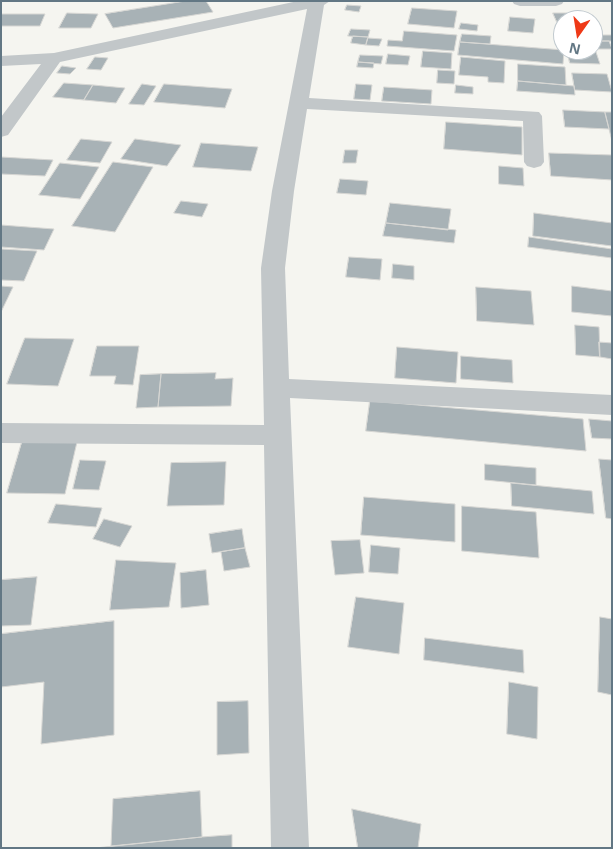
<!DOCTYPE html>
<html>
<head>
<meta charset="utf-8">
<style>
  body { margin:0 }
  #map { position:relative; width:613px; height:849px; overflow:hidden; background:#f5f5f0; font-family:"Open Sans",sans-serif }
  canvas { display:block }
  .frame { position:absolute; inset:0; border:2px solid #627784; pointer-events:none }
  .north { position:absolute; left:553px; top:10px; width:50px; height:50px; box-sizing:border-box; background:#fff; border:1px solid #c0c9ce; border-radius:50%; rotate:193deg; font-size:14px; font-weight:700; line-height:20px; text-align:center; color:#627784 }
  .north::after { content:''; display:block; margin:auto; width:18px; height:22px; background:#ef3917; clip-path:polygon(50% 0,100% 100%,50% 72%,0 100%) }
</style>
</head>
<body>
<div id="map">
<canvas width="613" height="849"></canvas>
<div class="frame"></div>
<div class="north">N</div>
</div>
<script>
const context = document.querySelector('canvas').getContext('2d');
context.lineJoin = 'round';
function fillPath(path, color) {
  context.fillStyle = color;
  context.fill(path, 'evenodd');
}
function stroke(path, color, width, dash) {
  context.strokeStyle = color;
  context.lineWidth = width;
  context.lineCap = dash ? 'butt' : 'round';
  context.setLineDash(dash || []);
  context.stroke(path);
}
const building = new Path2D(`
  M186 1H206L213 12 113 28 105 14Z
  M347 5 361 6 359 12 345 10Z
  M412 8 457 11 454 28 408 24Z
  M67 13 98 14 91 28H59Z
  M553 13H567L570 20 557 22Z
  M1 14H45L40 26H1Z
  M510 17 535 19 533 33 508 31Z
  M461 23 478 25 477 31 459 29Z
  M351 29 370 30 368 37 348 36Z
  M558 29H563V49H562Z
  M404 31 457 35 454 51 387 46 388 40 402 41Z
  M462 34 491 36 490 44 460 42Z
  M593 35H612V41H593Z
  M353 36 368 37 366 45 351 43Z
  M368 38 382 39 379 46 366 45Z
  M593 41H609L612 49H593Z
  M460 42 564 50 563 64 458 55Z
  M423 51 452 53 451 69 421 67Z
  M567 51 596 52 600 64 570 63Z
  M388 54 410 56 408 65 386 64Z
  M360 55 383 56 381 64 358 62Z
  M95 57 108 58 101 70 87 69Z
  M461 57 505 61 504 83 488 82V77L459 75Z
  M358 62 374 63 373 68 357 67Z
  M518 64 565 67 566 85 518 81Z
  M62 66 76 68 70 74 57 73Z
  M438 70 455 71 454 84 437 83Z
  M572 73 607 74 612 92 575 90Z
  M518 81 574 86 575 95 517 91Z
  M64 83 93 85 84 100 53 97Z
  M142 84 156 86 144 105 129 104Z
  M164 84 232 89 225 108 154 102Z
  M356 84 372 85 370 100 354 99Z
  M93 85 125 88 116 103 84 100Z
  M456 85 473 87V94L455 93Z
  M384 87 432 90 431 104 382 101Z
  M563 110 605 112 609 129 565 127Z
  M605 112H612V141L609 129Z
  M446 122 522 127V155L444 149Z
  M81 139 112 142 100 163 67 160Z
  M135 139 181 145 167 166 121 159Z
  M201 143 258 147 251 171 193 167Z
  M345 150H358L356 163H343Z
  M549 153 612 155V180L551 176Z
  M1 157 53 160 45 176 1 174Z
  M113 162 153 167 115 232 72 226Z
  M60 163 99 167 80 199 39 195Z
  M499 166 523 168 524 186 499 184Z
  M340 179 368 181 366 195 337 193Z
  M181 201 208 204 202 217 174 213Z
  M390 203 451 209 448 230 386 223Z
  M534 213 612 223V246L533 236Z
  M386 223 456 230 454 243 383 236Z
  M1 225 54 229 44 250 1 247Z
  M529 237 612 249V258L528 247Z
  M1 249 37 251 24 281 1 280Z
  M349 257 382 259 380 280 346 277Z
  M393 264 414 266V280L392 278Z
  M1 286 13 287 1 312Z
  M572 286 612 291V316L572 312Z
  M476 287 531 291 534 325 477 321Z
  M575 325 599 327 600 357 576 355Z
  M25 338 74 339 58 386 7 384Z
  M599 342 612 343V359L600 357Z
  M97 346H139L133 385 114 384 116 376H90Z
  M397 347 458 352 456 383 395 378Z
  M461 356 512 360 513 383 461 379Z
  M216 373 215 379 233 378 231 406 158 407 161 374Z
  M161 374 158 407 136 408 140 375Z
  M370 401 583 419 586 451 366 431Z
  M589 419 612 421V439L592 438Z
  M22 442H77L65 494 7 493Z
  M599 459 612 460V519L606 518Z
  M80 460 106 461 99 490 73 489Z
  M226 462 224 505 167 506 171 463Z
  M485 464 536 468V485L485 480Z
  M511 483 592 491 594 514 512 506Z
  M364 497 455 504V542L361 535Z
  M56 504 102 508 96 527 48 523Z
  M462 506 536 512 539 558 462 551Z
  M104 519 132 526 120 547 93 539Z
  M242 529 245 548 212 553 209 534Z
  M360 540 364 573 335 575 331 541Z
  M371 545 400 548 398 574 369 572Z
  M245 548 250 567 224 571 221 552Z
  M116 560 176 563 169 607 110 610Z
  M206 570 209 605 181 608 180 573Z
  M37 577 31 625 1 626V580Z
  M356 597 404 603 399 654 348 647Z
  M600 617 612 619V695L598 692Z
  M114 621V735L41 744 44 682 1 687V634Z
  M425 638 523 650 524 673 424 660Z
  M509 682 538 687 537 739 507 734Z
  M248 701 249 753 217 755V702Z
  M200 791 202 837 111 846 113 799Z
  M352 809 421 824 418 848H358Z
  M232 835V848H95L202 837Z`);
const minor = new Path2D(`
  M298 1H330L324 5 309 98 539 112 542 116 544 162 541 166 534 168 527 166 524 162 523 121 307 109 294 191 285 268 289 379 612 395V415L290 398 309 848H271L264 445 1 443V423L264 425 261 268 272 191 307 9 60 62 8 135 1 137V117L41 64 1 66V56L54 53Z
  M512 1H564L562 4 556 6H520L514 4Z`);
fillPath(building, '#a8b2b6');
stroke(building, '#d6d6d3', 1);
fillPath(minor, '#c2c7c9');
</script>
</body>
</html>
